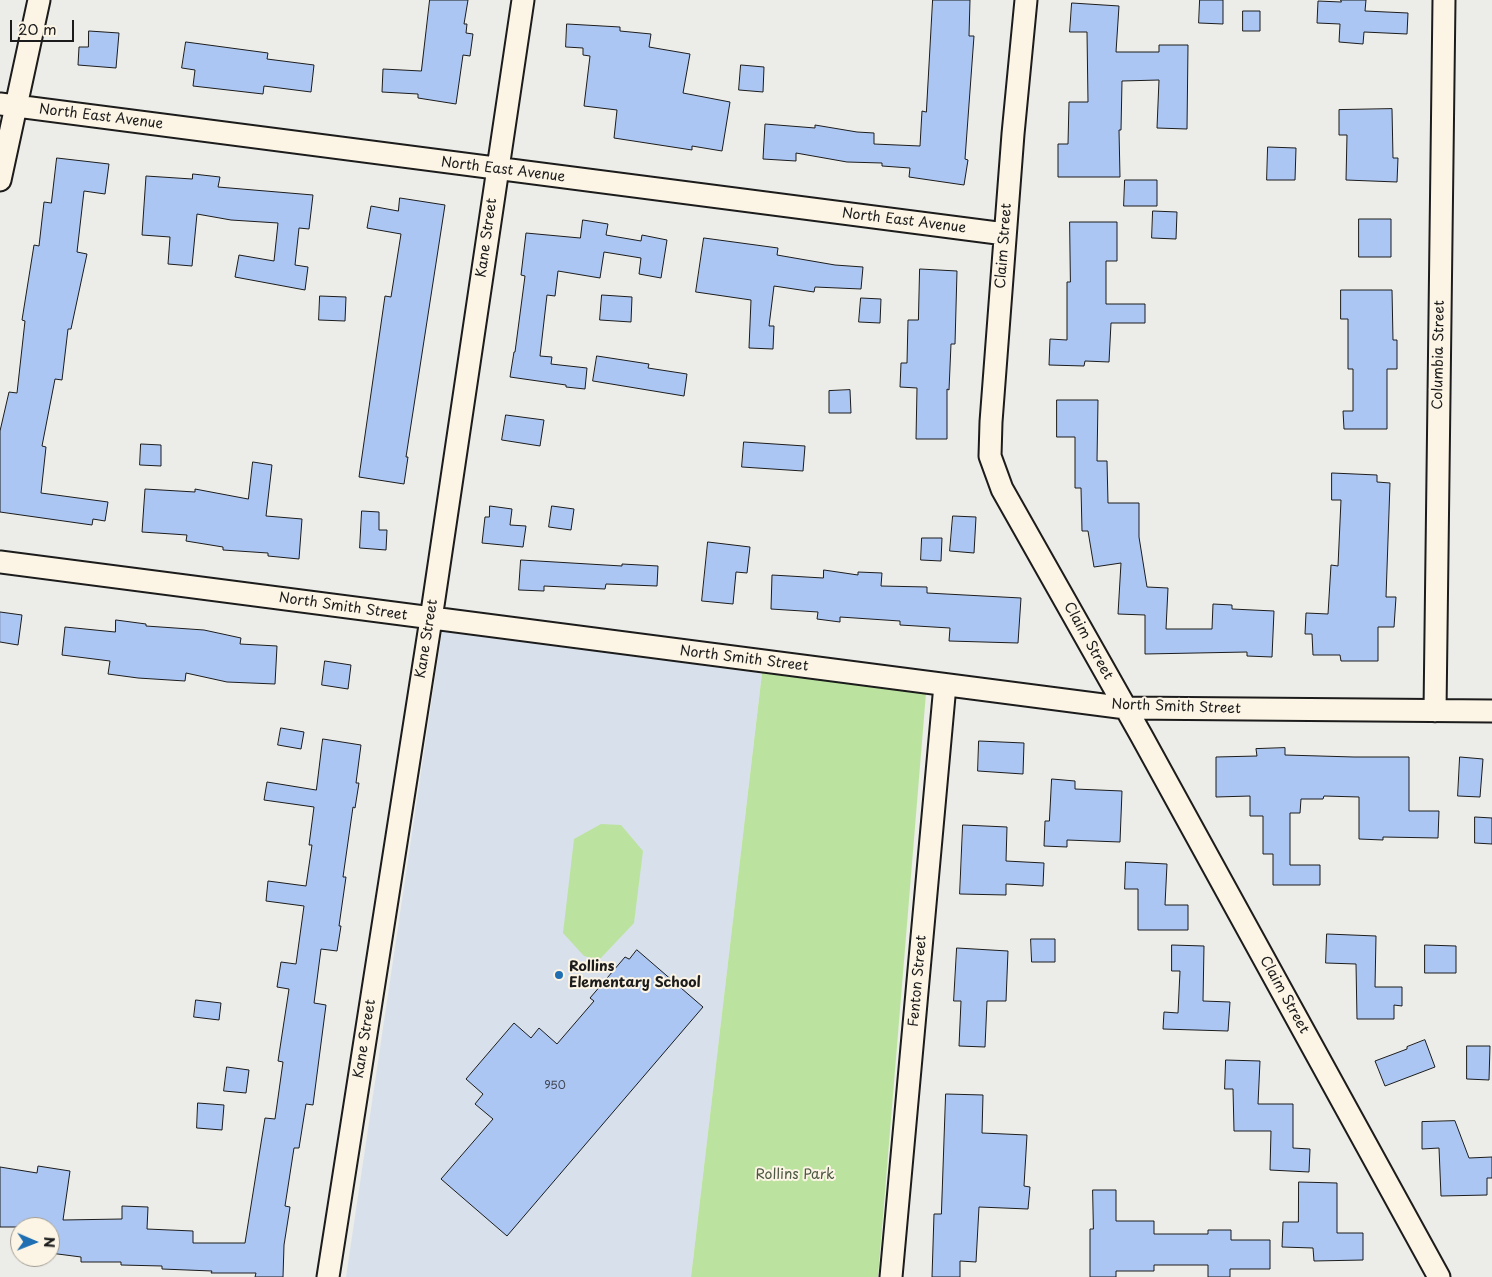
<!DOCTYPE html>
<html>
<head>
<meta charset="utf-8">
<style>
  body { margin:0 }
  #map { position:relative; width:1492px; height:1277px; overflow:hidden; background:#ecece8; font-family:"Playpen Sans",sans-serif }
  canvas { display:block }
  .north { position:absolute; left:10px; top:1217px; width:50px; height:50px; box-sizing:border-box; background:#fcf5e5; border:1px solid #a29e95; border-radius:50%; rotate:91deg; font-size:14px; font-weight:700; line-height:20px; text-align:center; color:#1c1c1c }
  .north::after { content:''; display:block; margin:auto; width:18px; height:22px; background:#1f6fb2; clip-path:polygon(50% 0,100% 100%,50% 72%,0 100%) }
  .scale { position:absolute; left:10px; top:20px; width:64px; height:22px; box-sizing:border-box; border:2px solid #1c1c1c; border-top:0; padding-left:6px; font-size:15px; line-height:18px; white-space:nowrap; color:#1c1c1c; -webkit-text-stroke:4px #fcf5e5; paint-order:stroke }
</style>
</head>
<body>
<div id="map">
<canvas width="1492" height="1277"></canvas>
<div class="north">N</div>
<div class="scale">20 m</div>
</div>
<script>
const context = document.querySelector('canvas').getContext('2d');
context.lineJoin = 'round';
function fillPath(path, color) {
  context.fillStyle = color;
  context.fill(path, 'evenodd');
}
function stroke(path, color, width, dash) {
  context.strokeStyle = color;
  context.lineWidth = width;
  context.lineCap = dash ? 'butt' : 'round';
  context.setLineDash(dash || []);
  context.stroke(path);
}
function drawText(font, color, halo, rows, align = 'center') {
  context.font = font + ' "Playpen Sans",sans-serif';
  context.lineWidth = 4;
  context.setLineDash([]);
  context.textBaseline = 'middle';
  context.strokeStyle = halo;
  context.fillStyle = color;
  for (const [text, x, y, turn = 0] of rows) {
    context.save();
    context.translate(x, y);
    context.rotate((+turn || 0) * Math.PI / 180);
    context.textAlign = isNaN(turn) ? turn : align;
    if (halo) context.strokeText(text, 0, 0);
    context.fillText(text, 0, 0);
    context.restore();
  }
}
const built = new Path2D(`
  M442 631 762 673 691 1277H346Z`);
const green = new Path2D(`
  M762 673 926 693 878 1277H691Z
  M601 824 621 825 643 851 634 923 599 960 584 956 563 933 574 839Z`);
const building = new Path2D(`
  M430 0H468L464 24H467L466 33 473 34 470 56 463 55 456 104 418 98V94L382 92 383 69 421 71Z
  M933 0H970L969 36H974L965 159 968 160 964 185 909 177 910 168 882 166V163L847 162 796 153V161L763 159 765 124 815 128V125L857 132 874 133V144L920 146 922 111 926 112Z
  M1200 0H1223V24L1199 23Z
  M1341 0H1366L1365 11 1408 13 1407 34 1364 32 1363 44 1339 42 1340 24 1317 23 1318 1 1341 2Z
  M1072 3 1119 6 1116 52H1159V45H1188L1187 129 1157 128 1159 80 1122 81 1121 130H1119L1120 177H1058V144H1068L1069 102H1088L1087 32H1070Z
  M1243 11H1260V31H1243Z
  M567 24 620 27V31L651 34 649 47 690 54 683 93 730 102 722 151 692 146V150L614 138 617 110 584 106 590 56 583 55V48L566 47Z
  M89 31 119 33 116 68 78 65 79 47H88Z
  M186 42 268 53 267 59 314 65 311 92 264 86 263 94 193 86 195 70 182 68Z
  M741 65 764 67 763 92 739 90Z
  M1392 109 1393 158H1398L1397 182 1346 180 1347 135H1339V110Z
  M1268 147 1296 148 1295 180H1267Z
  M57 158 109 164 105 194 84 191 77 252 87 254 71 329H68L62 380 55 379 42 446 46 447 41 493 108 502 105 521 93 519 92 525 0 512V431L9 392 17 393 25 321 22 320 34 245 39 246 44 202 51 203Z
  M193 174 220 177 218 187 313 195 309 229 299 228 295 265 308 267 305 290 235 277 239 255 274 261 278 223 231 220 197 214 192 266 168 264 170 237 142 235 146 176 192 179Z
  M1125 180H1157V206H1124Z
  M400 198 445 205 406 457H408L404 484 359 477 385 296 391 297 401 234 367 228 371 206 398 211Z
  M1153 211 1177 212 1176 239 1152 238Z
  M1359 219H1391V257H1359Z
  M583 220 608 224 606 235 641 241 642 235 667 240 661 278 639 274 641 258 604 252 600 278 558 271 555 296 547 295 540 356 552 357 551 364 587 368 585 389 566 387V385L510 377 514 352H515L525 276 521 275 526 233 580 238Z
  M1070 222H1117V261H1106V304H1145V323H1111L1109 362 1085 361 1084 366 1049 365 1050 339 1067 340V282H1070Z
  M704 238 778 248 777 255 835 265 863 267 861 289 815 287 814 292 774 286 769 326H774L773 349 749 348 751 300 696 292Z
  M920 269 957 271 955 344H951L949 390 947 389V439H916L917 388 900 387 901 363H907L908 320H918Z
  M1341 290H1392L1393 340H1397V369H1387V429H1344L1343 411H1353V369H1348V319H1341Z
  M602 295 632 297 631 322 600 320Z
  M320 296 346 297 345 321 319 320Z
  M861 298 881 299 880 323 859 322Z
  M597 356 649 364 648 368 687 374 684 396 593 381Z
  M850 390 851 413H829V391Z
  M1057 400H1098L1097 461H1107L1108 503H1139V537L1147 587 1168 588 1166 629H1212L1213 604 1232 605V609L1274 611 1272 657 1247 656V652L1145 654V615L1118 614 1121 563 1094 567 1088 531H1082L1081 488H1075V437H1057Z
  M506 415 544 420 540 446 502 440Z
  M744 442 805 446 803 471 742 467Z
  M141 444 161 445V466L140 465Z
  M253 462 272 465 266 516 302 519 299 559 268 556V553L223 550V547L186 541 187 535 142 532 145 489 195 492V489L248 499Z
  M1332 473 1377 475V482L1390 483 1386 597H1396L1394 627H1378V661H1341L1340 655H1313L1312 634H1305L1306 613 1328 614 1331 565 1338 566 1341 500H1332Z
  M490 506 512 509 510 525 526 526 523 547 482 543 485 517H489Z
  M552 506 574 509 571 530 549 527Z
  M362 511 379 512V530H387L386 550 360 548Z
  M953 516 976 517 974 553 950 551Z
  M922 538H942L941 561 921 560Z
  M708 542 750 547 747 573 736 572 733 604 702 601Z
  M521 560 622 566V564L658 566 657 586 606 584 605 589 544 586V591L519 590Z
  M824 570 858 575V572L882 573 881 586 927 587V593L1021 598 1018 643 949 641 950 628 900 625V621L840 617V622L817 619 818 612 771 609 772 575 823 578Z
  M0 612 22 615 18 645 0 642Z
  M116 620 146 624V626L204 630 241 638 240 644 277 646 275 684 227 682 186 673 185 681 138 678 108 674 110 661 62 655 65 627 115 632Z
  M325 661 351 665 348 689 322 685Z
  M281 728 304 732 301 749 278 745Z
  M323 739 361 745 356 783H359L355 808 353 807 343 877H346L339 926H341L337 951 321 949 314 1003 326 1005 313 1105 306 1104 299 1148H294L285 1206 290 1207 284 1245 283 1277H255L256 1273H211L212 1271 162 1269V1266L121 1265V1262H81V1257L50 1253V1227H0V1167L37 1173 38 1166 70 1171 63 1220 122 1219V1206L148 1207 147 1229 193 1231V1243H245L265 1118 275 1119 283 1062 278 1061 289 989 277 987 281 962 296 964 304 906 266 901 268 881 306 886 312 845H309L314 807 264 800 267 782 316 790Z
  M979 741 1024 743 1023 774 978 771Z
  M1285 748V755L1354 757H1409V811H1439L1438 838 1383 837V840L1359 839V797L1324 796 1323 799H1301L1300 813H1290V865H1320V885H1273V854H1263V816H1250V796L1216 797V757L1257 756 1256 749Z
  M1460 757 1483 759 1480 797 1458 796Z
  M1052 779 1075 781V789L1122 791 1120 842 1067 840V847L1044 846 1045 821H1049Z
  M1475 817 1492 818V844L1475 843Z
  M963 825 1007 827 1006 861 1044 863 1043 886 1006 884V895L960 894Z
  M1126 862 1167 864 1165 905H1188V930H1138V889H1125Z
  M1327 934 1376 936 1375 987H1402V1006L1394 1005V1019H1357L1356 964 1326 963Z
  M1031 939H1055V962H1032Z
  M1172 945 1204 946 1203 1001 1230 1002 1228 1031 1163 1029 1164 1012 1178 1013 1180 971H1172Z
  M1425 945 1456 946V973H1425Z
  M957 948 1008 951 1006 1001H987L985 1047 959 1046 961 1001H954Z
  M637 950 703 1007 507 1236 441 1179 493 1119 475 1104 483 1094 466 1079 514 1023 531 1038 539 1028 557 1044 594 1001 590 998 625 957 629 959Z
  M196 1000 221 1003 219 1020 194 1017Z
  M1425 1040 1435 1067 1385 1086 1375 1061 1407 1049V1047Z
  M1467 1046H1490L1489 1080 1467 1079Z
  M1226 1060 1260 1061 1258 1104H1293V1148L1310 1149 1309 1172 1270 1170 1271 1131H1234L1233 1089H1225Z
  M227 1067 249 1070 246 1093 224 1091Z
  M946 1094 983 1095 982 1133 1027 1135 1024 1186 1030 1187 1028 1209 979 1207 976 1262 960 1261V1277H932L934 1214H941Z
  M198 1103 224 1105 222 1130 197 1128Z
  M1455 1121 1469 1158 1492 1157V1178H1487V1195L1441 1196 1439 1148 1422 1149V1122Z
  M1299 1182 1337 1183V1233H1363V1260L1314 1261 1313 1248 1282 1247 1283 1222H1298Z
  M1093 1190H1116V1221H1154V1234H1208V1230H1231V1240H1270V1269H1230V1277H1208V1265H1154V1271H1116V1277H1090V1229H1093Z`);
const minor = new Path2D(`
  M1026 0 1013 134 991 422 990 456 1002 489 1141 735 1439 1277
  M0 104 1005 234
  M0 180 39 0
  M0 562 1126 708 1492 711
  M1435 711 1444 0
  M328 1277 431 619 523 0
  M891 1277 945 685`);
const markers = [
  [559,975,5,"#1f6fb2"]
];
const numberNames = [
  ["950",555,1086]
];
const streetNames = [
  ["North East Avenue",101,117,7],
  ["North East Avenue",503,170,7],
  ["North East Avenue",904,221,7],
  ["Kane Street",487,238,-82],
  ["Claim Street",1004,246,-86],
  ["Columbia Street",1439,355,-89],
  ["North Smith Street",343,607,8],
  ["Kane Street",427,639,-81],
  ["Claim Street",1088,641,61],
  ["North Smith Street",744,659,7],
  ["North Smith Street",1176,707,2],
  ["Fenton Street",918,981,-85],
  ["Claim Street",1284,995,61],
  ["Kane Street",365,1039,-81]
];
const poiNames = [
  ["Rollins",569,967],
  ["Elementary School",569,983]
];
const parkNames = [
  ["Rollins Park",795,1175]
];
fillPath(built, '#d8e1eb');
fillPath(green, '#bbe39f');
fillPath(building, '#abc6f3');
stroke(building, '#1c1c1c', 1);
stroke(minor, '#1c1c1c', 25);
stroke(minor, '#fcf5e5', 21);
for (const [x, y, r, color] of markers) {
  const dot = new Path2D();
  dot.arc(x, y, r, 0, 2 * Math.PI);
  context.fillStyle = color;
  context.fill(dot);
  stroke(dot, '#fcf5e5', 2);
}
drawText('11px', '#404652', null, numberNames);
drawText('14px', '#1c1c1c', '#fcf5e5', streetNames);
drawText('bold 14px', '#1c1c1c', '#fcf5e5', poiNames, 'left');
drawText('14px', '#4c5843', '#fcf5e5', parkNames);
</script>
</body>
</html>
